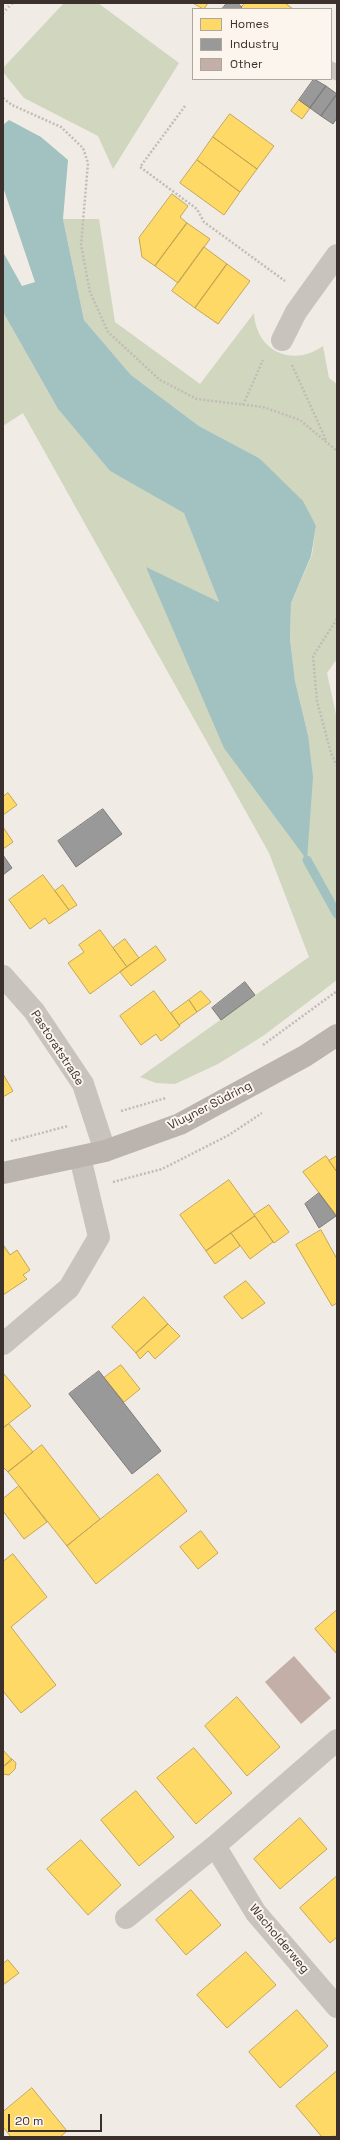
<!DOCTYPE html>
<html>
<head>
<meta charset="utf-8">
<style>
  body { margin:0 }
  #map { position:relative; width:340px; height:2140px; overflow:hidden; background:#f0ebe5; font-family:"Space Grotesk",sans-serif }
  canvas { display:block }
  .frame { position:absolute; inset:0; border:4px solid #3b302b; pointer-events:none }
  .legend { position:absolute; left:192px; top:8px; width:140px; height:72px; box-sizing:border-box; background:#fbf5ee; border:1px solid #aea6a0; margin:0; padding:5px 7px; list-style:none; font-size:12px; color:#3b302b }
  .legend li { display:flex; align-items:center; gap:8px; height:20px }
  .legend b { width:20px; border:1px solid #aea6a0 }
  .scale { position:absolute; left:8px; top:2114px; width:94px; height:18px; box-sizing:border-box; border:2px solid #3b302b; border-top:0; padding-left:5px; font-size:12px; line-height:14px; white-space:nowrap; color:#3b302b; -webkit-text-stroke:3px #fbf5ee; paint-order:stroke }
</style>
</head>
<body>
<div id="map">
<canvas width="340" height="2140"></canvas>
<div class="frame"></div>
<ul class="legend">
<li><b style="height:11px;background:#ffd966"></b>Homes</li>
<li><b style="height:11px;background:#999"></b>Industry</li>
<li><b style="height:11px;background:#c3afa7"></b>Other</li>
</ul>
<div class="scale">20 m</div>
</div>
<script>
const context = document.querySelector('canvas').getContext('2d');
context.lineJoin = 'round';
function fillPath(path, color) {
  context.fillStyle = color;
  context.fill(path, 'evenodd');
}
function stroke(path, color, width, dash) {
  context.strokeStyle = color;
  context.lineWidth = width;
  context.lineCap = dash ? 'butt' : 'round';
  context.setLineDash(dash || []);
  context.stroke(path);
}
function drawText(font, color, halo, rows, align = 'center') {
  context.font = font + ' "Space Grotesk",sans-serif';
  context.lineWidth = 4;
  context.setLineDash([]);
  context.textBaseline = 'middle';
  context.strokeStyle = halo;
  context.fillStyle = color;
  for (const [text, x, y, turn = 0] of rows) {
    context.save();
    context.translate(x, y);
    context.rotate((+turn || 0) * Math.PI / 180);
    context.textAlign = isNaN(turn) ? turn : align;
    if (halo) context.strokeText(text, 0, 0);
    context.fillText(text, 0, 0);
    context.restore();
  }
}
const green = new Path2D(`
  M64 3H98L179 63 113 169 98 136 24 98 3 72V68Z
  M63 219H99L115 322 200 384 254 313C256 351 292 368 323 346L329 378 337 384V659L327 673 337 719V980L263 1036 218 1064 175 1084 156 1083 140 1077 309 957 269 853 23 413 3 426V312L58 409 110 471 184 512 219 602 146 568 308 735 295 681 290 639 291 603 312 555 316 526 259 458 199 426 131 375 84 320Z`);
const water = new Path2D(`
  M9 120 41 137 68 160 63 219 84 320 131 375 199 426 259 458 303 501 316 526 311 556 291 603 290 639 295 681 308 735 313 777 307 860 224 748 146 567 219 602 184 513 110 471 58 409 3 312V252L22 286 35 282 3 187V125Z`);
const homes = new Path2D(`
  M193 3H208L204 9Z
  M245 3H285L293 9H240Z
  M299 100 310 108 302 119 291 111Z
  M230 114 274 146 257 169 213 137Z
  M213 137 257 169 240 192 197 160Z
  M197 160 240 192 224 215 180 183Z
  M172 194 188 206 180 217 187 223 155 266 142 257 139 238Z
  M187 223 210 239 178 283 155 266Z
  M204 247 227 264 195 308 172 291Z
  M227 264 250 281 218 324 195 308Z
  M8 793 17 805 3 815V797Z
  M3 827 13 842 3 849Z
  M43 875 69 910 49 924 45 918 30 929 9 900Z
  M63 885 77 905 69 910 55 891Z
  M100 930 127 967 90 994 68 963 84 952 79 945Z
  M125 939 139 958 127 967 113 948Z
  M156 946 166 960 131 986 120 972Z
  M154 991 180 1026 161 1041 156 1034 141 1045 120 1016Z
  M201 991 211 1002 197 1012 189 1000Z
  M189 1000 197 1012 179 1025 171 1013Z
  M3 1074 13 1091 3 1097Z
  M326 1156 337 1172V1216L303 1172Z
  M337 1156V1172L329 1161Z
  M229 1180 255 1216 206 1251 180 1215Z
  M269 1205 289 1232 274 1243 254 1215Z
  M255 1216 273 1242 250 1259 231 1233Z
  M321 1230 337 1259V1303L332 1306 296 1245Z
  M231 1233 240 1246 215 1264 206 1251Z
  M4 1246 10 1255 17 1250 30 1270 23 1275 27 1279 3 1295Z
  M246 1281 265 1303 242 1319 224 1297Z
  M144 1297 168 1324 136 1353 112 1327Z
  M168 1324 180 1336 155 1359 148 1351 140 1359 136 1353Z
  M121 1365 140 1389 124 1402 104 1378Z
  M4 1374 31 1406 3 1428V1375Z
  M9 1424 33 1452 8 1472 3 1467V1428Z
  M42 1445 100 1519 67 1546 8 1472Z
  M158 1474 187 1511 96 1584 67 1546Z
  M19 1486 47 1522 24 1539 3 1511V1499Z
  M201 1531 218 1553 198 1569 180 1547Z
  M13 1554 47 1597 11 1627 56 1685 21 1713 3 1691V1562Z
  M337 1610V1654L315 1629Z
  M237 1697 280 1747 247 1776 205 1726Z
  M194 1748 232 1793 196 1824 157 1778Z
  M3 1750 12 1760 3 1767Z
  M12 1759 16 1763 15 1769 9 1775 3 1774V1767Z
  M136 1791 174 1837 139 1866 101 1820Z
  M300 1818 327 1849 280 1889 254 1859Z
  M81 1840 121 1885 88 1915 47 1869Z
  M337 1876V1937L330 1943 300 1908Z
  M191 1890 221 1925 186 1955 156 1920Z
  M246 1952 276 1985 227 2028 197 1995Z
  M8 1960 19 1973 3 1985V1964Z
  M297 2010 328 2046 280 2088 249 2052Z
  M337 2071V2136L322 2137 296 2106Z
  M32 2088 67 2131 60 2137H11L3 2127V2112Z`);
const industry = new Path2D(`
  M227 3H237L242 7 240 9H222Z
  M314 79 326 86 310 108 299 100Z
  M326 86 337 94 321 116 310 108Z
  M337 94V118L333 124 321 116Z
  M103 809 122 834 76 867 58 841Z
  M3 855 12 868 3 875Z
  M245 982 255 995 221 1020 212 1008Z
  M319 1193 336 1216 319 1228 305 1204Z
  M99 1371 161 1451 132 1474 69 1394Z`);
const stream = new Path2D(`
  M307 860 337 914`);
const building = new Path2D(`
  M294 1656 331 1698 301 1724 265 1682Z`);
const path = new Path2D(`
  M3 98 12 105 61 127 83 148 88 163 81 245 90 292 108 332 160 380 197 399 263 407 300 420 337 451
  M185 106 140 167 197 209 204 222 285 281
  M292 365 326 440
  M243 405 263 360
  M337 619 313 656 317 701 331 753 337 766
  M263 1045 337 991
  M121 1111 166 1098
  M11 1141 68 1126
  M113 1182 162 1169 229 1135 262 1113`);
const lane = new Path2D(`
  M331 69 337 73`);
const street = new Path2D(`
  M282 340 296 312 337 255
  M3 976 34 1011 83 1084 105 1151
  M3 1344 69 1288 99 1237 80 1157
  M337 1740 215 1846 256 1913 337 2007
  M126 1918 215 1846`);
const secondary = new Path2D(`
  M3 1173 105 1151 180 1124 305 1056 337 1035`);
const rail = new Path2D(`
  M3 13 12 3`);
const streetNames = [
  ["Pastoratstraße",57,1048,57],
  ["Vluyner Südring",210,1106,-27],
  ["Wacholderweg",279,1939,50]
];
fillPath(green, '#d1d6bf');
fillPath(water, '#a1c2c1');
fillPath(homes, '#ffd966');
stroke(homes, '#c4a654', 1);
fillPath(industry, '#999');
stroke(industry, '#7d7a78', 1);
stroke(stream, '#a1c2c1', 9);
fillPath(building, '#c3afa7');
stroke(path, '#c2bbb6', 2.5, [2, 2]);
stroke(lane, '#c9c3be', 15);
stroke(street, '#c9c3be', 22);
stroke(secondary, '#bab3ae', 22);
stroke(rail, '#b1aca8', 3, [1, 3]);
drawText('12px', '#3b302b', '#fbf5ee', streetNames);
</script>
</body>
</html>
